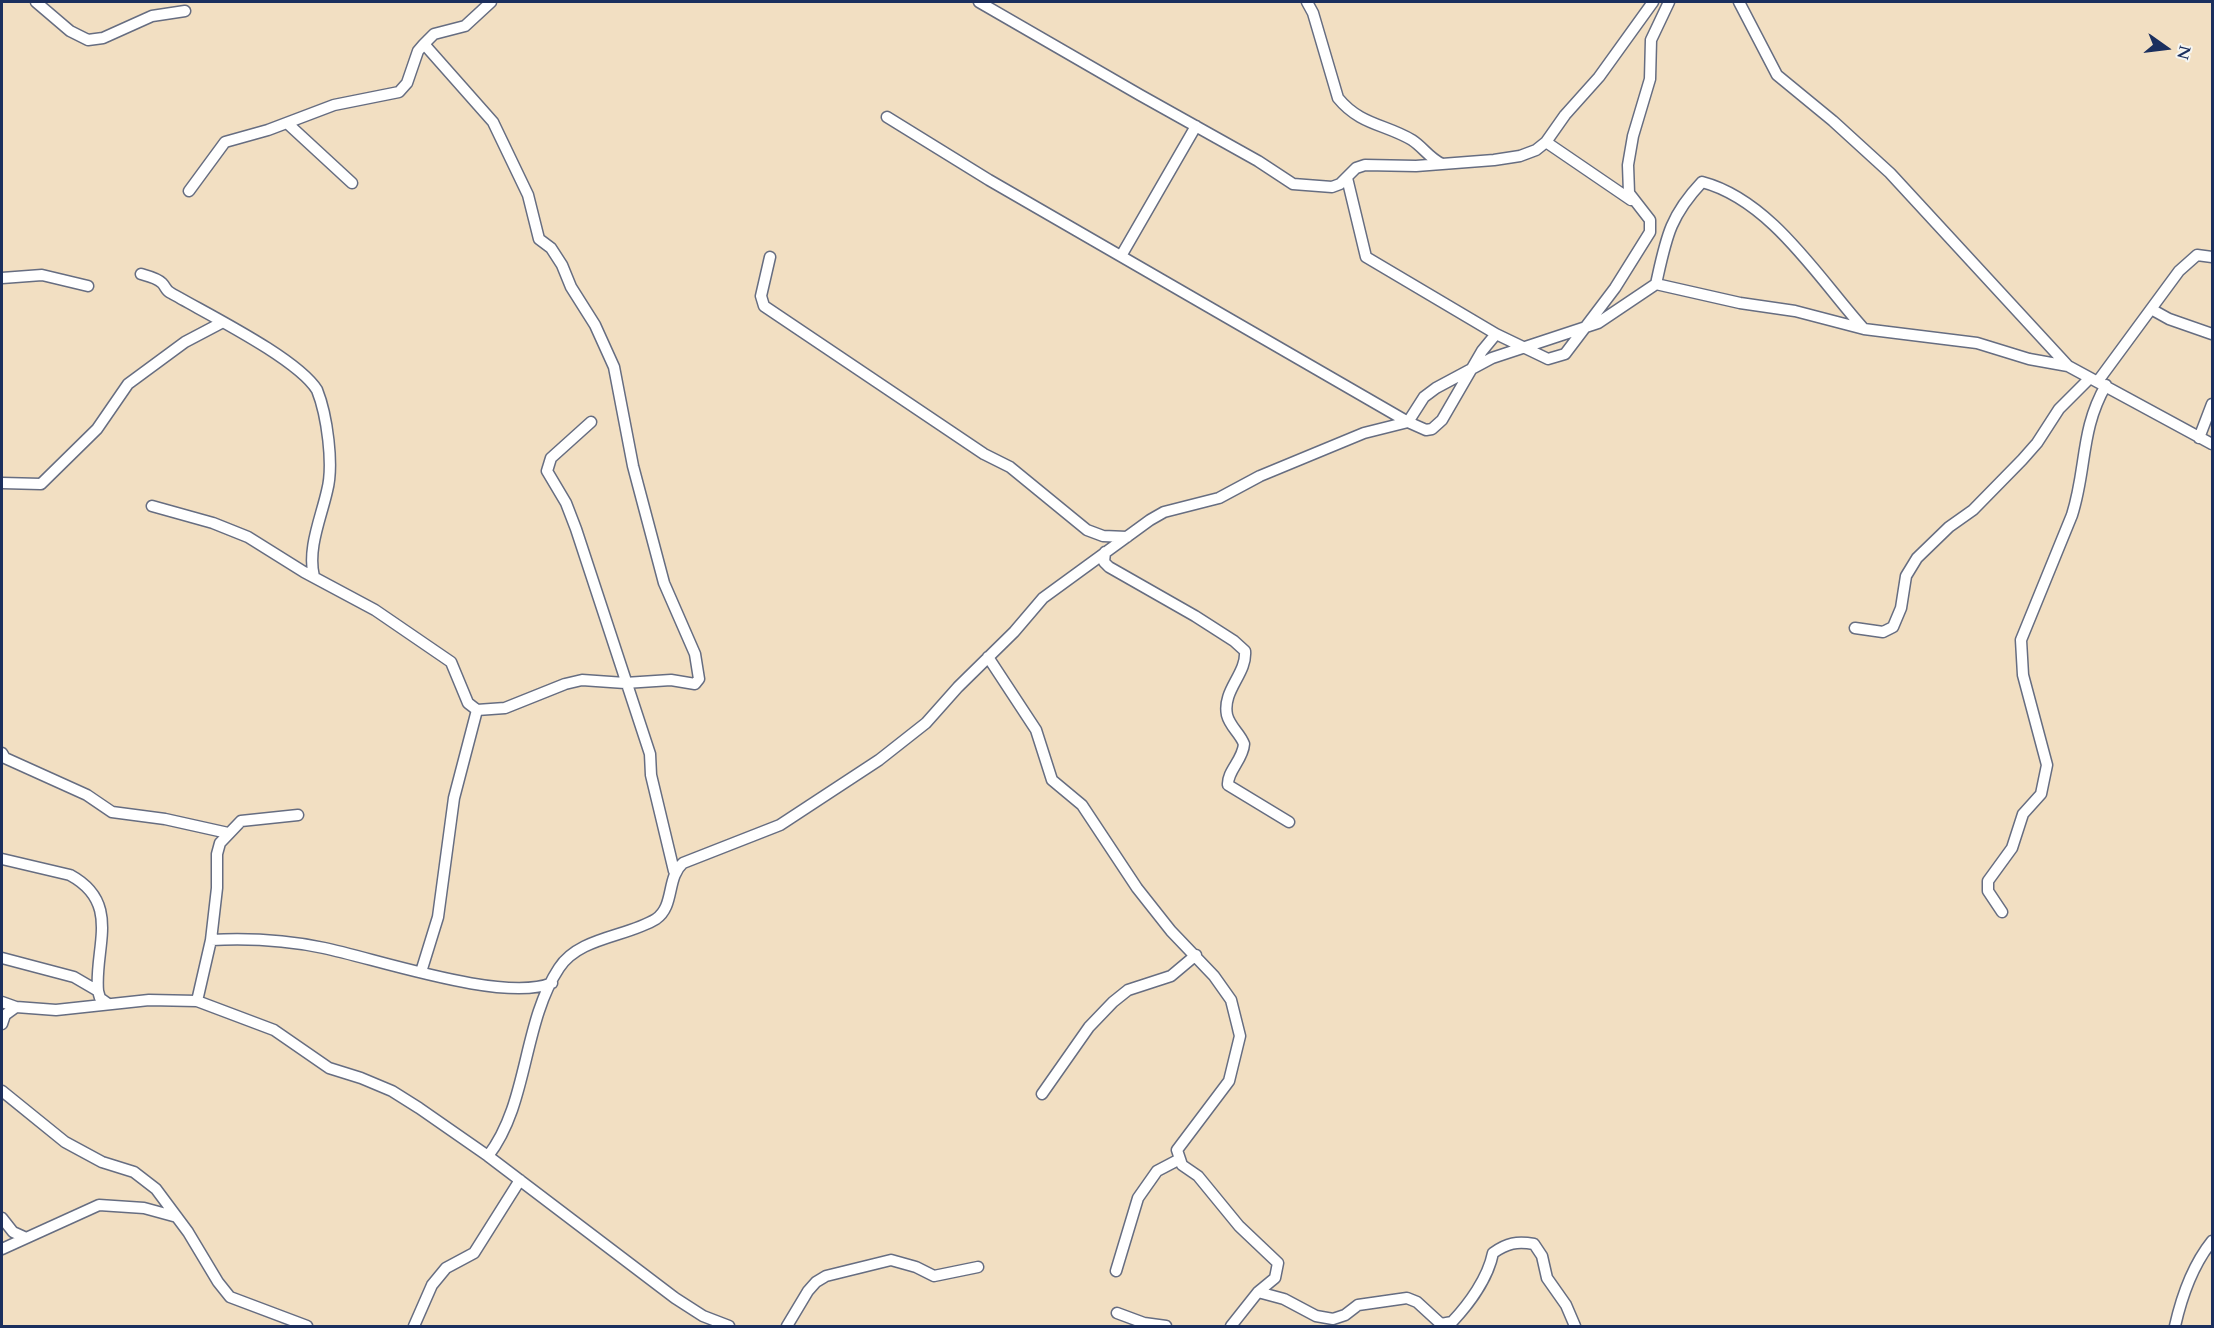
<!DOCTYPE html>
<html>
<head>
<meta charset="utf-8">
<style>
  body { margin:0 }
  #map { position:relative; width:2214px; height:1328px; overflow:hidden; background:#f2dfc2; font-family:Cardo,serif }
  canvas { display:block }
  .frame { position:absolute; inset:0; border:3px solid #1b2f5e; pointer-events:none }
  .north { position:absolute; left:2136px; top:18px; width:60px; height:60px; -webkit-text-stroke:4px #f6f6f2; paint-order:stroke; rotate:104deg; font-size:16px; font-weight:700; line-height:24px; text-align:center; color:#1b2f5e }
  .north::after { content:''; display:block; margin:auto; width:21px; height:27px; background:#1b2f5e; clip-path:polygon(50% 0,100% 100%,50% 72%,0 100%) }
</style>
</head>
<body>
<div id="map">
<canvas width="2214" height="1328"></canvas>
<div class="frame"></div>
<div class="north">N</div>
</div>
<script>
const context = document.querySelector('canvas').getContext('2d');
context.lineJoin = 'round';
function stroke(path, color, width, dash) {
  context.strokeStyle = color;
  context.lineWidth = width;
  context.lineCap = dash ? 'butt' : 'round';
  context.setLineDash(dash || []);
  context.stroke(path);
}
const minor = new Path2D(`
  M36 2 70 31 88 40 103 38 152 16 185 11
  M979 2 1140 95 1258 161 1293 184 1332 187 1340 184 1356 168 1365 165 1416 166 1494 160 1520 156 1536 150 1546 142 1565 115 1599 77 1653 2
  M1307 2 1313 13 1338 98C1360 125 1385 124 1412 140 1423 147 1429 158 1442 164
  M1739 2 1777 75 1833 121 1890 173 2068 366
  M887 117 989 180 1408 422 1424 397 1436 388 1492 358 1598 323 1656 284C1666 239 1669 217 1702 182 1771 200 1819 279 1864 329
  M287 123 352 183
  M1546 142 1631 200
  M1347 178 1366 257 1496 334
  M189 191 225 142 268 130 334 105 399 92 407 83 418 51 424 44 434 34 465 26 491 2
  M1121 256 1196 126
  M770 257 761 296 764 306 984 454 1010 467 1087 530 1103 536 1127 537
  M141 274C148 276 157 278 162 283 166 287 166 291 171 293 207 314 297 358 317 390 327 415 334 465 327 491 321 518 307 549 314 577
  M2 278 42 275 88 286
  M1656 284 1740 303 1795 311 1864 329 1977 343 2029 359 2068 366 2212 444
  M2151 309 2169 319 2212 334
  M2098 381 2179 271 2197 255 2212 257
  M591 422 551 458 547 471 566 503 576 529 650 754 651 775 674 871
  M2199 438 2212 404
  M2 483 41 484 97 429 128 384 185 342 223 322
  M152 506 213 523 248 537 304 572 375 610 451 662 468 703 477 710 505 708 565 684 582 680 625 683 671 680 695 684 699 679 695 654 664 583 633 466 614 367 595 325 571 287 562 265 551 248 539 239 528 195 493 122 424 44
  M1105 552 1104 562 1109 567 1195 616 1234 641 1245 651C1247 674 1222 690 1227 715 1230 727 1240 733 1244 744 1243 760 1227 771 1228 785L1289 822
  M1855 628 1883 632 1893 627 1901 608 1906 576 1917 558 1949 527 1973 510 2022 460 2037 443 2059 409 2090 378
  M988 657 1036 730 1052 780 1082 805 1137 888 1171 931 1214 976 1231 1000 1240 1036 1229 1081 1177 1150 1182 1165 1198 1176 1239 1226 1278 1263 1275 1278 1258 1292 1231 1326
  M2 753 5 758 87 795 112 812 165 819 228 833
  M2 859 70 875C122 903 94 948 98 991L100 998 107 1003
  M2002 912 1988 891V881L2012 848 2023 814 2041 794 2047 765 2023 675 2021 640 2072 515C2087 468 2080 430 2106 385
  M211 940C249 938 286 940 324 948 377 959 504 1003 552 983
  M2 958 74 977 98 991
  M421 972 438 917 454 798 477 710
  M197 1001 211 940 217 888V854L220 843 241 821 298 815
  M2 1002 16 1007 56 1010 149 1000 197 1001 274 1030 329 1068 361 1078 392 1091 419 1108 488 1156 675 1298 703 1316 729 1326
  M2 1024 5 1015 16 1007
  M2 1091 65 1142 102 1162 134 1172 156 1189 188 1232 218 1282 230 1297 307 1326
  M1042 1094 1089 1027 1113 1002 1128 990 1171 976 1196 955
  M488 1156C529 1103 522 1024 559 968 579 937 627 937 656 919 675 906 666 878 683 863L780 825 879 760 926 723 958 687 1014 632 1043 598 1150 520 1164 512 1219 498 1260 476 1364 433 1408 422 1426 430 1432 429 1442 420 1482 351 1496 334 1548 359 1565 354 1615 288 1650 232V220L1629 193 1628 165 1633 136 1650 79 1651 40 1669 2
  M2 1218 13 1232 24 1237
  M2 1249 99 1205 144 1208 177 1217
  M1116 1271 1138 1198 1157 1171 1178 1160
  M1258 1292 1284 1299 1316 1316 1333 1319 1345 1315 1358 1305 1407 1298 1417 1302 1441 1324 1452 1322C1469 1304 1488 1278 1493 1253 1507 1243 1517 1241 1534 1244L1542 1256 1547 1278 1566 1305 1575 1326
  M1117 1313 1144 1323 1166 1326
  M414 1326 432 1285 446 1268 474 1253 520 1180
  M787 1326 808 1291 816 1282 826 1276 891 1260 916 1267 934 1276 978 1267
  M2175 1326C2182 1295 2192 1266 2212 1241`);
stroke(minor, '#666d81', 13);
stroke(minor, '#fff', 10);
</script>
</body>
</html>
